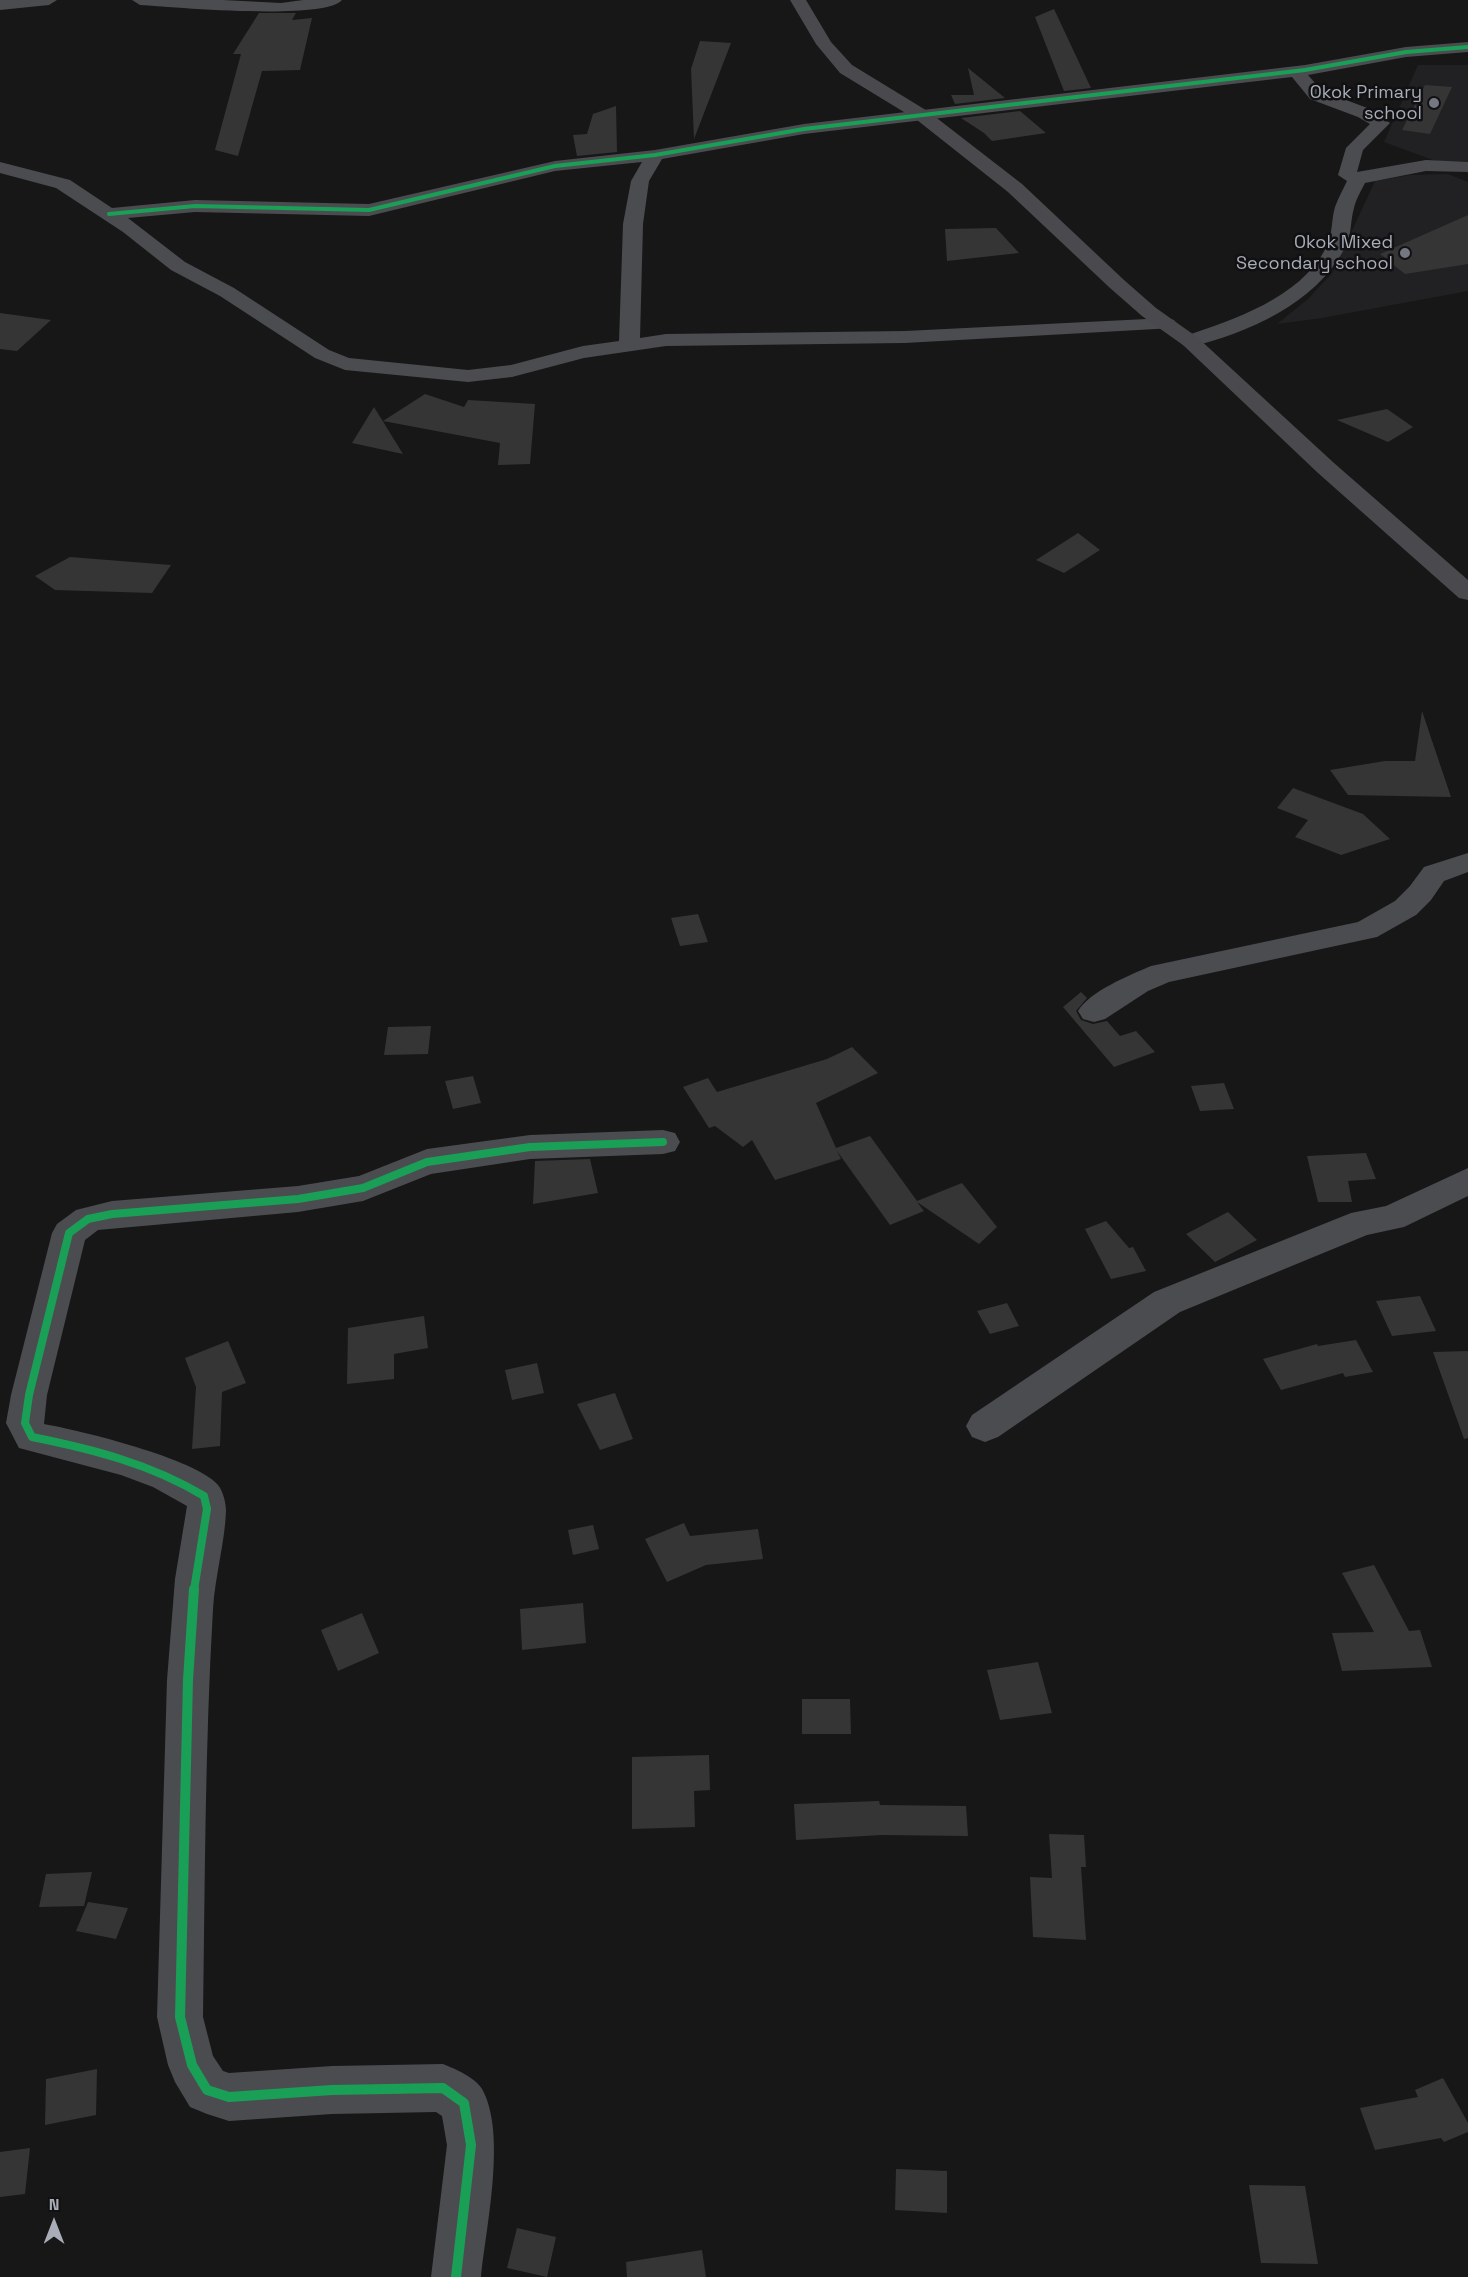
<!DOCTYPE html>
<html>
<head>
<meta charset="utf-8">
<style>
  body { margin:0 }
  #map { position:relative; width:1468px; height:2277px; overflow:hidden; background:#171717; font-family:"Space Grotesk",sans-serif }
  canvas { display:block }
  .north { position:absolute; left:24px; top:2193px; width:60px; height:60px; -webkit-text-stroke:4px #111113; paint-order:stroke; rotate:0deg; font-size:16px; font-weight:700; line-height:24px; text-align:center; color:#a8adb8 }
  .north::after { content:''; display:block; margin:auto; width:21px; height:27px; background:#a8adb8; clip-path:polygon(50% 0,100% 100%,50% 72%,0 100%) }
</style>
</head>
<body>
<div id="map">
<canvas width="1468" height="2277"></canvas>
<div class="north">N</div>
</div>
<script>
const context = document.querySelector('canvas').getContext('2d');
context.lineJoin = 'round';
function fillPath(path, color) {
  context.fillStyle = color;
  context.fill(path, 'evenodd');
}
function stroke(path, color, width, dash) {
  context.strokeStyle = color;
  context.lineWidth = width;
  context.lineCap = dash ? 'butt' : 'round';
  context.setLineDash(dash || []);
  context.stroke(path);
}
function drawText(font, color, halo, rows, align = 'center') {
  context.font = font + ' "Space Grotesk",sans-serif';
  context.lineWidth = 5;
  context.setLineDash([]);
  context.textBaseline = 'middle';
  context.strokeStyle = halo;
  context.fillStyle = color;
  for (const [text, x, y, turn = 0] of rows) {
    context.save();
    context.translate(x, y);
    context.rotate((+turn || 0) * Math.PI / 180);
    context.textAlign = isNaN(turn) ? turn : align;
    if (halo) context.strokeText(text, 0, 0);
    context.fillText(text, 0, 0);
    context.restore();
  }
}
const built = new Path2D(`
  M1418 65H1468V173L1384 142Z
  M1448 174 1468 182V291L1322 318 1277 324 1308 299 1333 272 1375 181 1410 175Z`);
const building = new Path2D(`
  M1054 9 1091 88 1064 91 1035 17Z
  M259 13H296L292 20 312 18 300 70 262 71 238 156 215 150 241 54H233Z
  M700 41 731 43 694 139 691 69Z
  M968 68 1005 98 955 104 951 95H974Z
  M1425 85 1452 87 1430 134 1402 130Z
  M616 106 617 152 577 156 573 135 587 134 593 114Z
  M1020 111 1046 133 992 141 984 133 961 118Z
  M1468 215V264L1405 274 1380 254Z
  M996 228 1019 253 947 261 945 229Z
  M0 313 51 320 17 351 0 349Z
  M425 394 464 407 468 400 535 404 530 464 498 465 500 443 383 421Z
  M374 407 403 454 352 443Z
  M1387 409 1413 427 1388 442 1337 420Z
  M1078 533 1100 550 1064 573 1036 560Z
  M70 557 171 565 152 593 55 590 35 576Z
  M1422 711 1451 797 1348 795 1330 770 1385 761H1415Z
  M1293 788 1363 814 1390 839 1341 855 1295 837 1308 820 1277 808Z
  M698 914 708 942 680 946 671 918Z
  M1081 992 1087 998 1076 1011 1081 1020 1093 1024 1107 1021 1120 1036 1136 1031 1155 1052 1114 1067 1063 1007Z
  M431 1026 428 1054 384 1055 388 1027Z
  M852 1047 878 1073 816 1103 836 1148 870 1136 917 1201 962 1183 997 1227 979 1244 917 1202 924 1211 890 1225 837 1151 841 1159 775 1180 752 1140 743 1147 715 1126 709 1128 683 1087 708 1078 717 1092 827 1059Z
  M473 1076 481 1103 453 1109 445 1081Z
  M1224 1083 1234 1109 1200 1111 1191 1086Z
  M1366 1153 1376 1179 1348 1181 1352 1202H1318L1307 1156Z
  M590 1159 598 1193 533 1204 535 1161Z
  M1228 1212 1257 1240 1215 1262 1186 1234Z
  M1106 1221 1129 1248 1133 1247 1146 1271 1111 1279 1085 1229Z
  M1420 1296 1436 1331 1392 1336 1376 1301Z
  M1007 1303 1019 1326 990 1334 977 1311Z
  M424 1316 428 1348 394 1354V1379L347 1384 348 1328Z
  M1356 1340 1373 1372 1345 1377 1343 1373 1281 1390 1263 1359 1317 1344 1318 1346Z
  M228 1341 246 1383 222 1392 220 1446 192 1449 196 1387 185 1358Z
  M1468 1351V1438L1464 1439 1433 1352Z
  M537 1363 544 1393 512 1400 505 1370Z
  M615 1393 633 1439 600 1450 577 1404Z
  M684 1523 690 1536 758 1529 763 1559 706 1565 667 1582 645 1539Z
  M593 1525 599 1549 573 1555 568 1530Z
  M1374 1565 1409 1631 1420 1630 1432 1667 1342 1671 1332 1633 1374 1632 1342 1573Z
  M583 1603 586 1643 522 1650 520 1609Z
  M362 1613 379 1653 338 1671 321 1630Z
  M1038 1662 1052 1713 1000 1720 987 1670Z
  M802 1699H850L851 1734H802Z
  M709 1755 710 1790 694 1791 695 1827 632 1829V1757Z
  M879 1801 880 1805 966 1806 968 1836 882 1835 796 1840 794 1804Z
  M1049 1834 1084 1835 1086 1867H1081L1086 1940 1033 1937 1030 1877 1052 1878Z
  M92 1872 84 1906 39 1907 46 1874Z
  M88 1902 128 1908 116 1939 76 1931Z
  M97 2069 96 2115 45 2125 46 2079Z
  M1443 2078 1468 2123V2132L1444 2142 1441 2138 1375 2150 1360 2108 1418 2097 1415 2090Z
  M30 2148 25 2194 0 2197V2152Z
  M896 2169 947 2171V2213L895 2210Z
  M1249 2185 1305 2186 1318 2264 1261 2263Z
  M517 2228 556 2237 547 2277 507 2268Z
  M702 2250 706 2277H627L626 2262Z`);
const street = new Path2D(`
  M0 0H57L49 5 0 10Z
  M132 0H223L281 3 303 0H342C325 21 172 7 140 5Z
  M1468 42V52L1406 57 1308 75 1322 91 1370 109 1390 123 1363 150 1357 172 1426 160 1468 162V172L1426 171 1365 183C1361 191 1356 199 1354 208 1350 221 1352 236 1345 248 1315 304 1248 333 1190 347L1183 345 1180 341 1183 337C1234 319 1299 299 1326 248 1333 235 1331 220 1335 207 1338 198 1343 190 1347 181L1338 175 1346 148 1370 124 1358 117 1310 99 1292 77 804 134 662 159 649 181 643 224 640 338 666 334 905 331 1167 318 1174 320 1177 324 1174 328 905 343 666 346 584 358 512 377 468 382 345 370 315 358 220 296 171 270 123 232 56 188 0 173V162L70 180 112 208 195 200 369 204 555 161 655 150 804 124 1305 65 1406 47ZM642 162 631 181 623 224 619 341 583 346 511 365 468 370 349 358 329 350 234 288 185 262 128 218 195 212 369 216 555 171Z
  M1468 853V872L1444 881 1431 900 1416 915 1377 937 1169 982 1148 991 1105 1019 1094 1022 1083 1019 1078 1011C1090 991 1130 975 1151 966L1358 922 1395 901 1410 886 1424 867Z
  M663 1130 675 1133 680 1142 675 1151 663 1154 530 1159 431 1174 363 1201 298 1212 98 1230 85 1240 47 1395 44 1424C79 1430 197 1459 218 1485 223 1491 226 1503 226 1511 225 1542 215 1576 213 1609 205 1745 205 1881 203 2017L213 2056 223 2071 229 2073 332 2066 443 2064C455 2069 475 2077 482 2089 507 2133 486 2227 481 2277H431L447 2145 442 2116 436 2112 332 2114 229 2121 207 2114 190 2107 175 2082 168 2065 157 2017 167 1680 175 1579 187 1506 153 1487 121 1475 19 1448 6 1423 11 1395 52 1233 57 1224 76 1210 112 1201 298 1186 359 1176 427 1149 530 1135Z
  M1468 1168V1196L1404 1227 1367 1235 1180 1312 998 1437 985 1442 972 1437 966 1426 972 1415 1154 1292 1351 1213 1386 1206Z`);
const secondary = new Path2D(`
  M790 0H806L831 42 852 65 929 112 1022 184 1124 280 1156 308 1197 337 1334 463 1468 580V600L1459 598 1318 473 1183 345 1142 316 1110 288 1008 192 917 120 840 73 816 44Z`);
const cyclewayFar2 = new Path2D(`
  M109 214 195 206 369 210 555 166 655 155 804 129 1305 70 1406 52 1468 47`);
const cyclewayFar1 = new Path2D(`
  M194 1590 207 1509 204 1496C151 1464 92 1449 32 1437L25 1423 29 1395 69 1233 88 1219 112 1214 298 1199 363 1188 427 1162 530 1147 663 1142`);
const cycleway = new Path2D(`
  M194 1589 188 1680 180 2017 192 2065 207 2090 229 2097 332 2090 443 2088 464 2103 471 2145 456 2277`);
const markers = [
  [1434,103,6,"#757880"],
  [1405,253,6,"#757880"]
];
const farPoinames = [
  ["Okok Primary",1422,93],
  ["school",1422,114],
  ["Okok Mixed",1393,243],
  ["Secondary school",1393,264]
];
fillPath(built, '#212123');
fillPath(building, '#353536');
fillPath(street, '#4b4c50');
fillPath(secondary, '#4a4a4e');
stroke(cyclewayFar2, '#1a9f57', 4);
stroke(cyclewayFar1, '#1a9f57', 8);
stroke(cycleway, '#1a9f57', 10);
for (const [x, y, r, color] of markers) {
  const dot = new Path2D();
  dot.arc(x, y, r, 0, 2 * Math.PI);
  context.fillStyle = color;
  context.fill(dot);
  stroke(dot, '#111113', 2);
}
drawText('18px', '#a8adb8', '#111113', farPoinames, 'right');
</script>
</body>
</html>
